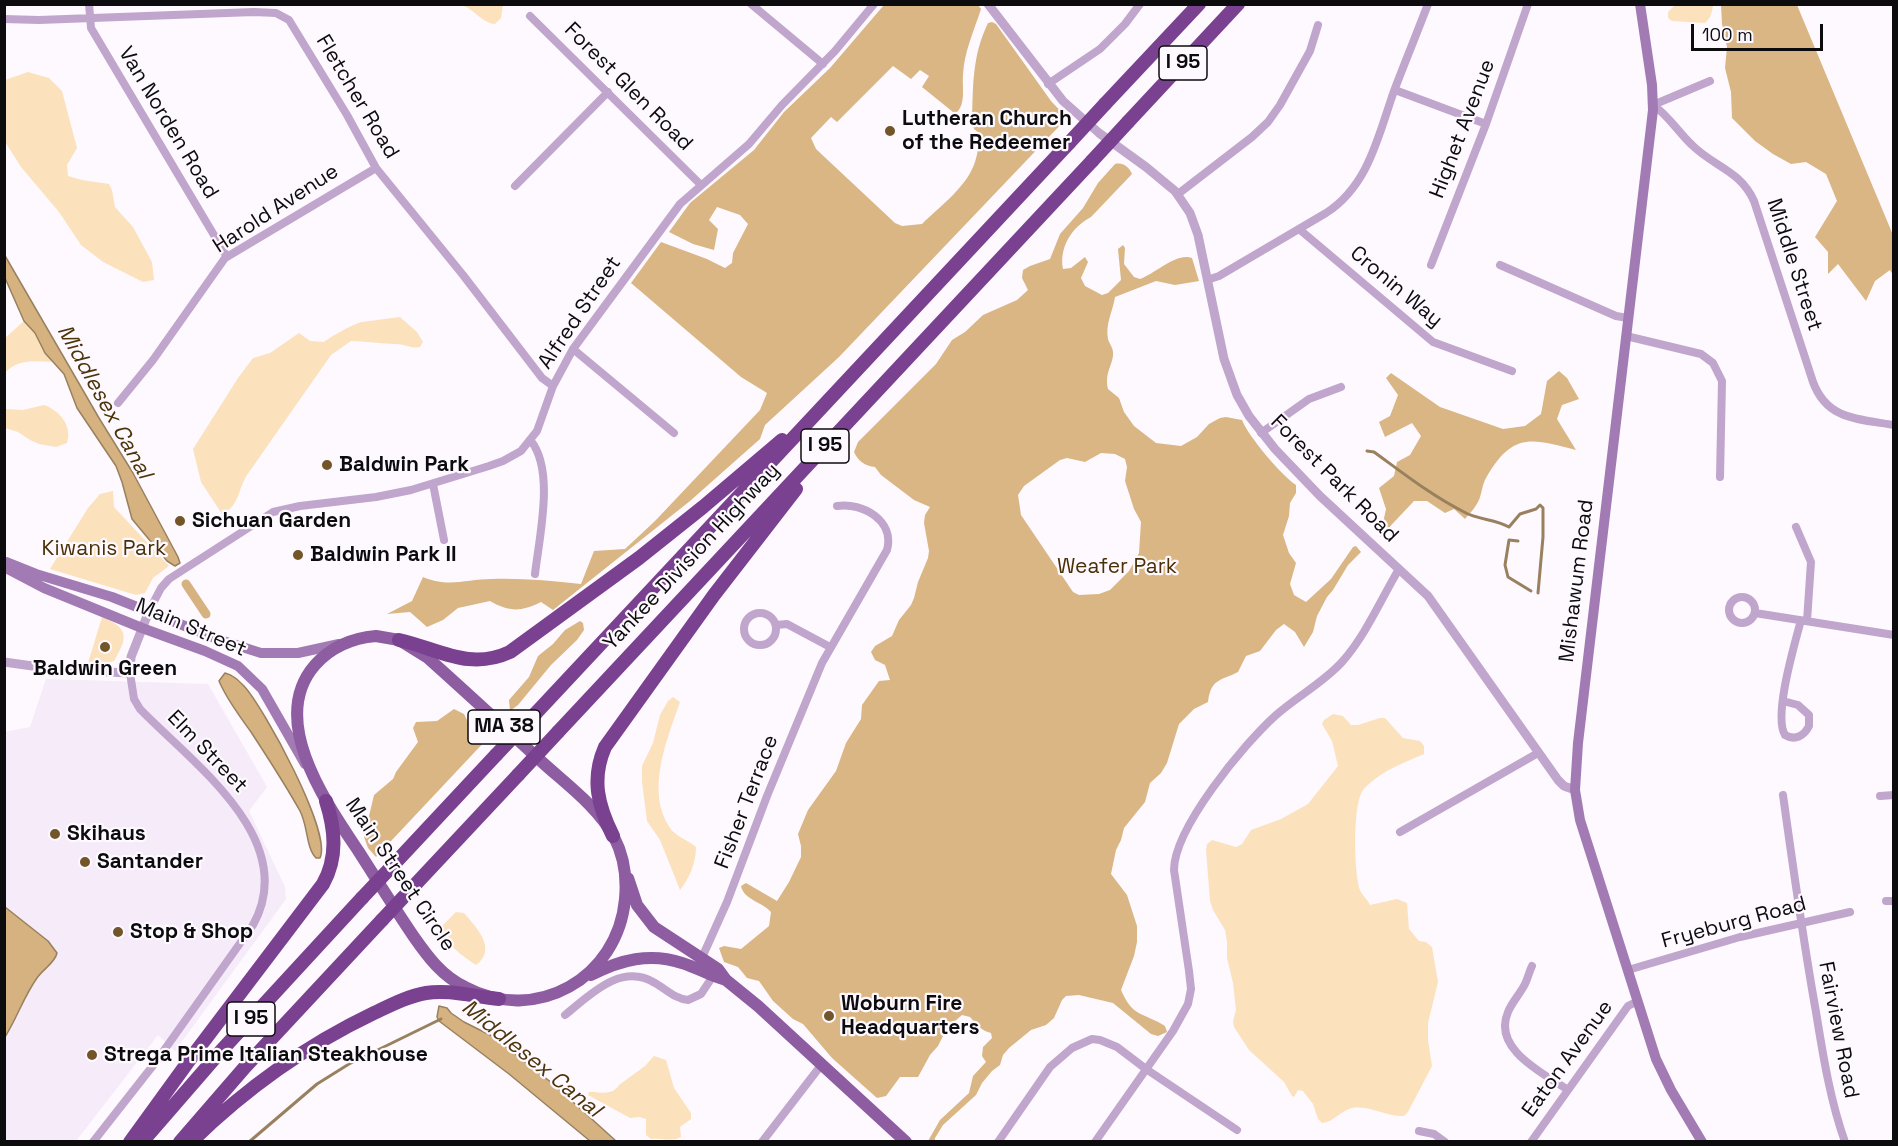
<!DOCTYPE html>
<html>
<head>
<meta charset="utf-8">
<style>
  body { margin:0 }
  #map { position:relative; width:1898px; height:1146px; overflow:hidden; background:#fdf9ff; font-family:"Space Grotesk",sans-serif }
  canvas { display:block }
  .frame { position:absolute; inset:0; border:6px solid #0c0b0d; pointer-events:none }
  .scale { position:absolute; left:1691px; top:24px; width:132px; height:27px; box-sizing:border-box; border:3px solid #0c0b0d; border-top:0; padding-left:8px; font-size:18px; line-height:21px; white-space:nowrap; color:#0c0b0d; -webkit-text-stroke:4px #fdf9ff; paint-order:stroke }
</style>
</head>
<body>
<div id="map">
<canvas width="1898" height="1146"></canvas>
<div class="frame"></div>
<div class="scale">100 m</div>
</div>
<script>
const context = document.querySelector('canvas').getContext('2d');
context.lineJoin = 'round';
function fillPath(path, color) {
  context.fillStyle = color;
  context.fill(path, 'evenodd');
}
function stroke(path, color, width, dash) {
  context.strokeStyle = color;
  context.lineWidth = width;
  context.lineCap = dash ? 'butt' : 'round';
  context.setLineDash(dash || []);
  context.stroke(path);
}
function drawText(font, color, halo, rows, align = 'center') {
  context.font = font + ' "Space Grotesk",sans-serif';
  context.lineWidth = 4.5;
  context.setLineDash([]);
  context.textBaseline = 'middle';
  context.strokeStyle = halo;
  context.fillStyle = color;
  for (const [text, x, y, turn = 0] of rows) {
    context.save();
    context.translate(x, y);
    context.rotate((+turn || 0) * Math.PI / 180);
    context.textAlign = isNaN(turn) ? turn : align;
    if (halo) context.strokeText(text, 0, 0);
    context.fillText(text, 0, 0);
    context.restore();
  }
}
const built = new Path2D(`
  M46 679 208 684 267 787 249 811 285 887 286 899 175 1051 158 1035 76 1141H5L4 732 30 727Z`);
const green = new Path2D(`
  M462 5H503L501 18 495 24C482 23 475 10 462 5Z
  M1675 5H1713C1712 12 1711 18 1705 23L1672 21 1668 18V12Z
  M28 72 49 78 62 91 77 148 67 165 68 176 82 180 109 184 112 190 115 207 133 227 152 262 154 280 143 282 103 262 81 245 59 212 21 167 4 140 5 80Z
  M400 317 417 332 423 342 420 347C411 349 405 344 396 344 381 344 366 341 351 341L331 355 247 475C238 489 239 507 222 514L201 482 193 449 238 378 253 358 270 353 299 333 310 341 324 342C328 338 357 322 362 322 375 320 387 319 400 317Z
  M24 321 35 333 52 362C35 361 17 359 5 373V338Z
  M44 405C59 410 73 426 67 443L56 447 39 444 30 440 18 432 5 428V409L23 410Z
  M113 491 114 507 169 566 153 578 145 593 136 595 50 569 88 508 100 494Z
  M102 617C128 628 129 636 114 661L108 663H88Z
  M673 697 680 702C667 740 645 791 670 828 675 836 688 840 696 847 696 862 690 878 680 890L660 840 647 821 642 782V766L653 743 660 715 668 701Z
  M1333 714 1343 716 1351 725H1358L1380 718H1385L1403 738 1420 741 1424 746V754C1402 764 1382 770 1364 789 1352 802 1354 872 1360 890 1362 895 1368 900 1370 905L1397 899 1407 903 1409 929 1419 941 1426 942 1432 947 1438 982 1428 1023V1040L1432 1066 1408 1112 1404 1116C1386 1117 1370 1105 1352 1108 1340 1111 1334 1122 1322 1123L1318 1119 1313 1104 1303 1091 1298 1090 1294 1097 1292 1096 1284 1082 1249 1050 1234 1027 1233 1021 1236 1010 1233 983 1227 958V942L1225 930 1213 910 1210 901 1206 850 1207 844 1212 840 1236 847 1242 844 1251 830 1281 819 1308 804 1338 766 1332 741 1322 724 1324 720Z
  M456 912 464 913C476 927 498 949 476 965 463 956 442 943 443 925Z
  M654 1056 666 1060 674 1088 691 1113V1119L680 1127 681 1137C673 1142 661 1138 651 1139L646 1135V1119L640 1117 630 1118 588 1095 589 1092C600 1091 611 1097 619 1085L645 1066Z`);
const forest = new Path2D(`
  M884 5H978L981 9C974 31 964 52 963 75 962 86 966 104 957 112H953L922 87 929 76 920 70 911 79 893 66 837 122 831 117 811 138 816 149 895 223 902 226 922 224C940 206 967 187 975 162 978 153 979 143 980 134L974 129 972 123C973 86 972 56 988 23L992 22 996 24 1051 101 1067 118 839 357 765 425 760 439 690 501 553 610 541 602C521 612 509 612 490 601L458 608 443 620 427 627 410 612 387 614 412 601 423 577C448 588 467 579 492 579 522 578 551 581 581 584L594 551 625 549 655 521 760 410 767 393 741 377 631 283 661 242 707 259 725 268 732 263 733 253 748 224 740 215 717 207 709 220 718 229 714 250 693 244 669 232 690 203 754 150 784 112 830 68Z
  M1721 5H1797L1893 235V275L1890 270 1875 281 1866 301 1838 264 1828 274V252L1815 237 1837 201 1826 174 1806 162 1791 164 1773 154 1755 141 1732 118 1731 92 1725 68 1727 47 1722 24Z
  M1115 164C1123 162 1129 167 1132 174L1091 217C1072 227 1059 247 1063 269L1071 268 1085 257 1088 262 1081 278 1085 286 1102 295 1108 293 1121 280 1118 249 1123 245 1125 248 1124 264 1134 277 1140 279C1156 273 1177 252 1192 258L1199 281 1175 285 1156 281 1115 297C1113 311 1105 324 1108 339 1109 343 1113 348 1113 352 1114 364 1104 372 1108 389L1119 398 1124 412 1134 426 1156 443 1181 446 1197 437 1209 424 1220 418 1226 417 1242 420C1248 436 1282 476 1296 485V493L1290 503 1289 516 1283 535 1289 553 1296 563 1290 584 1294 595 1306 602 1331 579 1353 547 1356 546 1361 552 1348 565 1333 590 1327 597 1317 616 1313 632 1304 647 1295 632 1284 624 1276 630 1260 651 1246 656 1238 672C1221 681 1211 678 1208 702L1194 709 1179 724 1167 763 1161 773 1150 783 1145 802 1124 828 1121 840 1116 850 1111 874 1127 895 1137 926V942L1134 956 1121 990C1133 1018 1143 1012 1165 1026L1167 1032 1158 1036 1151 1034 1113 1003 1079 995 1066 996 1062 1000 1054 1018 1046 1025 1031 1030 1009 1048 1003 1055 1000 1065 992 1071 982 1083 976 1095 943 1125 935 1138V1141H928L940 1120 969 1093 973 1076 986 1062 982 1056 983 1047 992 1038 991 1033C982 1031 976 1024 970 1017L962 1015 947 1028 938 1046 930 1055 918 1077H900L886 1096 877 1098 832 1058 803 1024 793 1019 773 1001 759 981 747 978 738 967 724 962 719 948 724 946 741 949 769 926 771 912C761 901 744 900 741 886L746 883 777 901 789 882 801 857V846L798 834 808 810 836 771 846 743 861 719 862 705 879 681 890 680 885 665 875 660 871 652 875 646 892 636 899 620 911 605 914 598 918 582 928 558 929 551 924 523 925 515 930 507 914 500 881 475 875 467C865 466 858 461 854 452L858 442 936 364 952 340 965 332 983 315 1017 300 1028 290 1022 278 1023 270 1030 266 1050 259 1060 234 1083 208 1098 183ZM1101 453 1115 454 1125 459 1127 467 1125 481 1134 509 1141 522 1139 553 1129 571 1110 590 1099 594 1079 595 1073 592 1021 515 1018 495 1024 486 1060 460 1067 458 1085 462Z
  M1559 371 1567 378 1579 399 1562 405 1557 419 1576 450C1531 438 1512 432 1486 478 1482 485 1482 493 1479 500 1476 507 1470 513 1465 519L1454 509 1445 513 1427 501H1414L1380 537 1386 509 1379 488 1394 476 1397 462 1410 455 1421 436 1412 423 1385 437 1379 422 1390 416 1398 395 1386 378 1391 373 1440 407 1503 429 1525 426 1541 414 1547 381Z
  M580 621 583 623 584 630 577 640 551 665 518 705 510 711 509 700 529 677 538 656 553 644 565 630Z
  M454 709 464 714 469 724 483 729 487 739 376 857 368 848 364 837 374 795 393 779 396 772 418 742 413 728 416 722 437 721Z`);
const water = new Path2D(`
  M4 254 99 418 133 473 178 557 180 563 175 566 167 561 132 519 122 482 116 466 77 408 64 374 45 353 35 333 24 321 5 278Z
  M225 673C233 675 238 680 244 686 264 708 332 832 320 858H316C306 848 308 826 300 811 285 784 268 758 251 732 239 715 227 700 219 681Z
  M5 907 48 941 57 953C55 963 43 969 37 978 24 996 17 1018 5 1037Z
  M439 1006 447 1008 451 1013 464 1022 492 1036 552 1083 616 1141H590L509 1074 439 1021 437 1017Z`);
const stream = new Path2D(`
  M1367 451 1374 452C1403 473 1432 496 1464 512 1478 520 1495 519 1509 527L1520 514 1536 509 1540 505 1543 508V537L1538 593
  M1518 541 1509 540 1505 565 1508 577 1531 591
  M249 1142 317 1084 349 1064 441 1019`);
const canal = new Path2D(`
  M186 584 206 614`);
const minor = new Path2D(`
  M89 4 91 28 227 257
  M751 4 823 64
  M530 16 700 184
  M4 19 39 20 254 12 276 13 289 20 347 115 376 168 463 275 542 378 553 386
  M1048 84 1100 49 1125 24 1140 4
  M1395 90 1486 124
  M1653 105C1669 116 1678 132 1692 145 1714 167 1740 170 1754 201L1813 382C1827 420 1858 419 1894 425
  M1653 105 1710 81
  M515 186 608 92
  M1178 194 1252 137 1268 122 1280 105 1310 51 1318 25
  M1299 229 1433 342 1512 371
  M1431 265 1486 124 1528 4
  M1500 265 1616 316 1628 318
  M1207 280 1219 276 1326 213C1369 185 1378 136 1394 91 1405 62 1417 33 1428 4
  M1626 336 1701 354 1713 363 1722 381 1720 477
  M573 349 674 433
  M118 403 153 360 225 258 376 168
  M1261 433 1309 399 1341 387
  M531 441C555 471 539 538 535 574
  M433 484 444 540
  M1796 527 1811 562 1807 621
  M1729 610a13 13 0 1 1 26 0a13 13 0 1 1-26 0Z
  M149 611 161 588 169 579 273 512 300 506 376 497 411 490 489 466 503 461 521 451 537 431 553 386 573 349 680 204 749 144 782 105 835 51 874 4
  M744 629a16 16 0 1 1 32 0a16 16 0 1 1-32 0Z
  M1755 613 1894 635
  M776 625 787 624 830 647
  M1783 701 1798 705 1809 715V726C1804 736 1795 741 1785 735 1773 716 1795 643 1801 620
  M1783 795C1793 867 1803 940 1816 1012 1823 1055 1830 1100 1845 1142
  M1880 796 1894 795
  M1400 832 1538 753
  M1886 901H1894
  M700 962 727 902 767 796 822 663 887 550C895 521 863 502 837 506
  M1532 966C1529 972 1528 978 1525 984 1520 994 1512 1002 1508 1012 1492 1049 1543 1073 1568 1090
  M1628 970 1740 937 1850 912
  M565 1015C590 995 621 962 655 983 666 989 675 999 688 1000L701 994 715 973
  M1419 1131 1434 1134 1445 1142
  M93 1142 155 1063 253 925C301 839 191 762 140 709L134 699 130 673
  M762 1142 822 1064
  M998 1142 1050 1067 1072 1048 1092 1039 1100 1040 1117 1047 1146 1069 1237 1130
  M1095 1142 1173 1031 1188 1004 1191 989 1189 971 1174 870C1174 828 1244 744 1275 716 1296 697 1323 683 1342 662 1366 635 1381 599 1399 569
  M1531 1142 1628 1006 1638 1001`);
const tertiary = new Path2D(`
  M988 4 1063 101 1099 133 1146 167 1175 191 1190 213 1198 235 1224 359 1237 395 1249 416 1275 449 1320 496 1428 596 1558 780 1564 786 1575 790
  M4 662 61 670 130 673 131 657 149 611`);
const secondary = new Path2D(`
  M1640 4 1652 85 1653 110 1578 743 1575 790 1580 820 1656 1059 1671 1090 1702 1142
  M6 562 36 574 112 597 220 640 261 653H298L339 644
  M4 567 44 588 142 628 205 651 238 666 262 689 305 764`);
const primary = new Path2D(`
  M376 636 399 640 428 658C466 692 504 727 542 762 566 784 598 807 614 837 624 856 627 877 625 899 618 978 536 1025 465 987 442 976 428 957 414 937 395 909 377 880 359 852 327 804 267 720 315 665 331 647 353 638 376 636Z
  M628 878 637 905 654 927 718 969 726 980 758 1006 906 1142
  M591 975C620 960 650 952 682 963 698 968 711 976 726 980`);
const motorway = new Path2D(`
  M1105 104 1199 4
  M1128 122 1238 4
  M399 640C439 649 469 671 510 652L639 558 703 507 782 440
  M536 713 1069 143
  M558 732 1092 161
  M613 836C598 806 591 779 605 747L714 595 796 489
  M396 862 496 755
  M413 887 518 775
  M130 1142 188 1062 323 884C338 857 335 829 326 801
  M142 1142 221 1051 362 898
  M180 1142 245 1067 382 920
  M191 1142C245 1089 307 1045 374 1013 391 1005 408 996 426 993 449 989 475 997 499 999`);
const motorwayBridge = new Path2D(`
  M1069 143 1105 104
  M1092 161 1128 122
  M496 755 536 713
  M518 775 558 732
  M362 898 396 862
  M382 920 413 887`);
const markers = [
  [890,131,6,"#725528"],
  [327,465,6,"#725528"],
  [180,521,6,"#725528"],
  [298,555,6,"#725528"],
  [105,647,6,"#725528"],
  [55,834,6,"#725528"],
  [85,862,6,"#725528"],
  [118,932,6,"#725528"],
  [829,1016,6,"#725528"],
  [92,1055,6,"#725528"]
];
const shields = [
  [1183,63,48],
  [825,446,48],
  [504,727,72],
  [251,1019,48]
];
const shieldNames = [
  ["I 95",1183,63],
  ["I 95",825,446],
  ["MA 38",504,727],
  ["I 95",251,1019]
];
const streetNames = [
  ["Forest Glen Road",628,87,45],
  ["Fletcher Road",357,97,59],
  ["Van Norden Road",168,123,59],
  ["Highet Avenue",1463,129,-69],
  ["Harold Avenue",276,209,-33],
  ["Middle Street",1794,265,72],
  ["Cronin Way",1396,287,40],
  ["Alfred Street",580,313,-56],
  ["Forest Park Road",1334,479,45],
  ["Yankee Division Highway",692,557,-47],
  ["Mishawum Road",1577,581,-83],
  ["Main Street",191,628,23],
  ["Elm Street",207,752,46],
  ["Fisher Terrace",747,802,-69],
  ["Main Street Circle",400,875,56],
  ["Fryeburg Road",1734,923,-15],
  ["Fairview Road",1838,1030,79],
  ["Eaton Avenue",1568,1059,-54]
];
const poiNames = [
  ["Lutheran Church",902,119],
  ["of the Redeemer",902,143],
  ["Baldwin Park",339,465],
  ["Sichuan Garden",192,521],
  ["Baldwin Park II",310,555],
  ["Baldwin Green",105,669,"center"],
  ["Skihaus",67,834],
  ["Santander",97,862],
  ["Stop & Shop",130,932],
  ["Woburn Fire",841,1004],
  ["Headquarters",841,1028],
  ["Strega Prime Italian Steakhouse",104,1055]
];
const parkNames = [
  ["Kiwanis Park",104,549],
  ["Weafer Park",1117,567]
];
const waterNames = [
  ["Middlesex Canal",104,402,61],
  ["Middlesex Canal",531,1059,39]
];
fillPath(built, '#f5ebf9');
fillPath(green, '#fce1bd');
fillPath(forest, '#d9b683');
fillPath(water, '#d5b280');
stroke(water, '#99805e', 1.5);
stroke(stream, '#99805e', 3);
stroke(canal, '#d5b280', 9);
stroke(minor, '#c0a5cc', 8);
stroke(tertiary, '#c0a5cc', 9);
stroke(secondary, '#a37bb4', 10);
stroke(primary, '#8d5ca1', 12);
stroke(motorway, '#7b4191', 14);
stroke(motorwayBridge, '#7b4191', 14);
for (const [x, y, r, color] of markers) {
  const dot = new Path2D();
  dot.arc(x, y, r, 0, 2 * Math.PI);
  context.fillStyle = color;
  context.fill(dot);
  stroke(dot, '#fdf9ff', 2);
}
for (const [x, y, w] of shields) {
  const box = new Path2D();
  box.roundRect(x - w / 2, y - 17, w, 34, 4.5);
  context.fillStyle = '#fdf9ff';
  context.fill(box);
  stroke(box, '#0c0b0d', 1.5);
}
drawText('bold 20px', '#0c0b0d', null, shieldNames);
drawText('21px', '#0c0b0d', '#fdf9ff', streetNames);
drawText('bold 21px', '#0c0b0d', '#fdf9ff', poiNames, 'left');
drawText('21px', '#493006', '#fdf9ff', parkNames);
drawText('italic 22px', '#4c340a', '#fdf9ff', waterNames);
</script>
</body>
</html>
